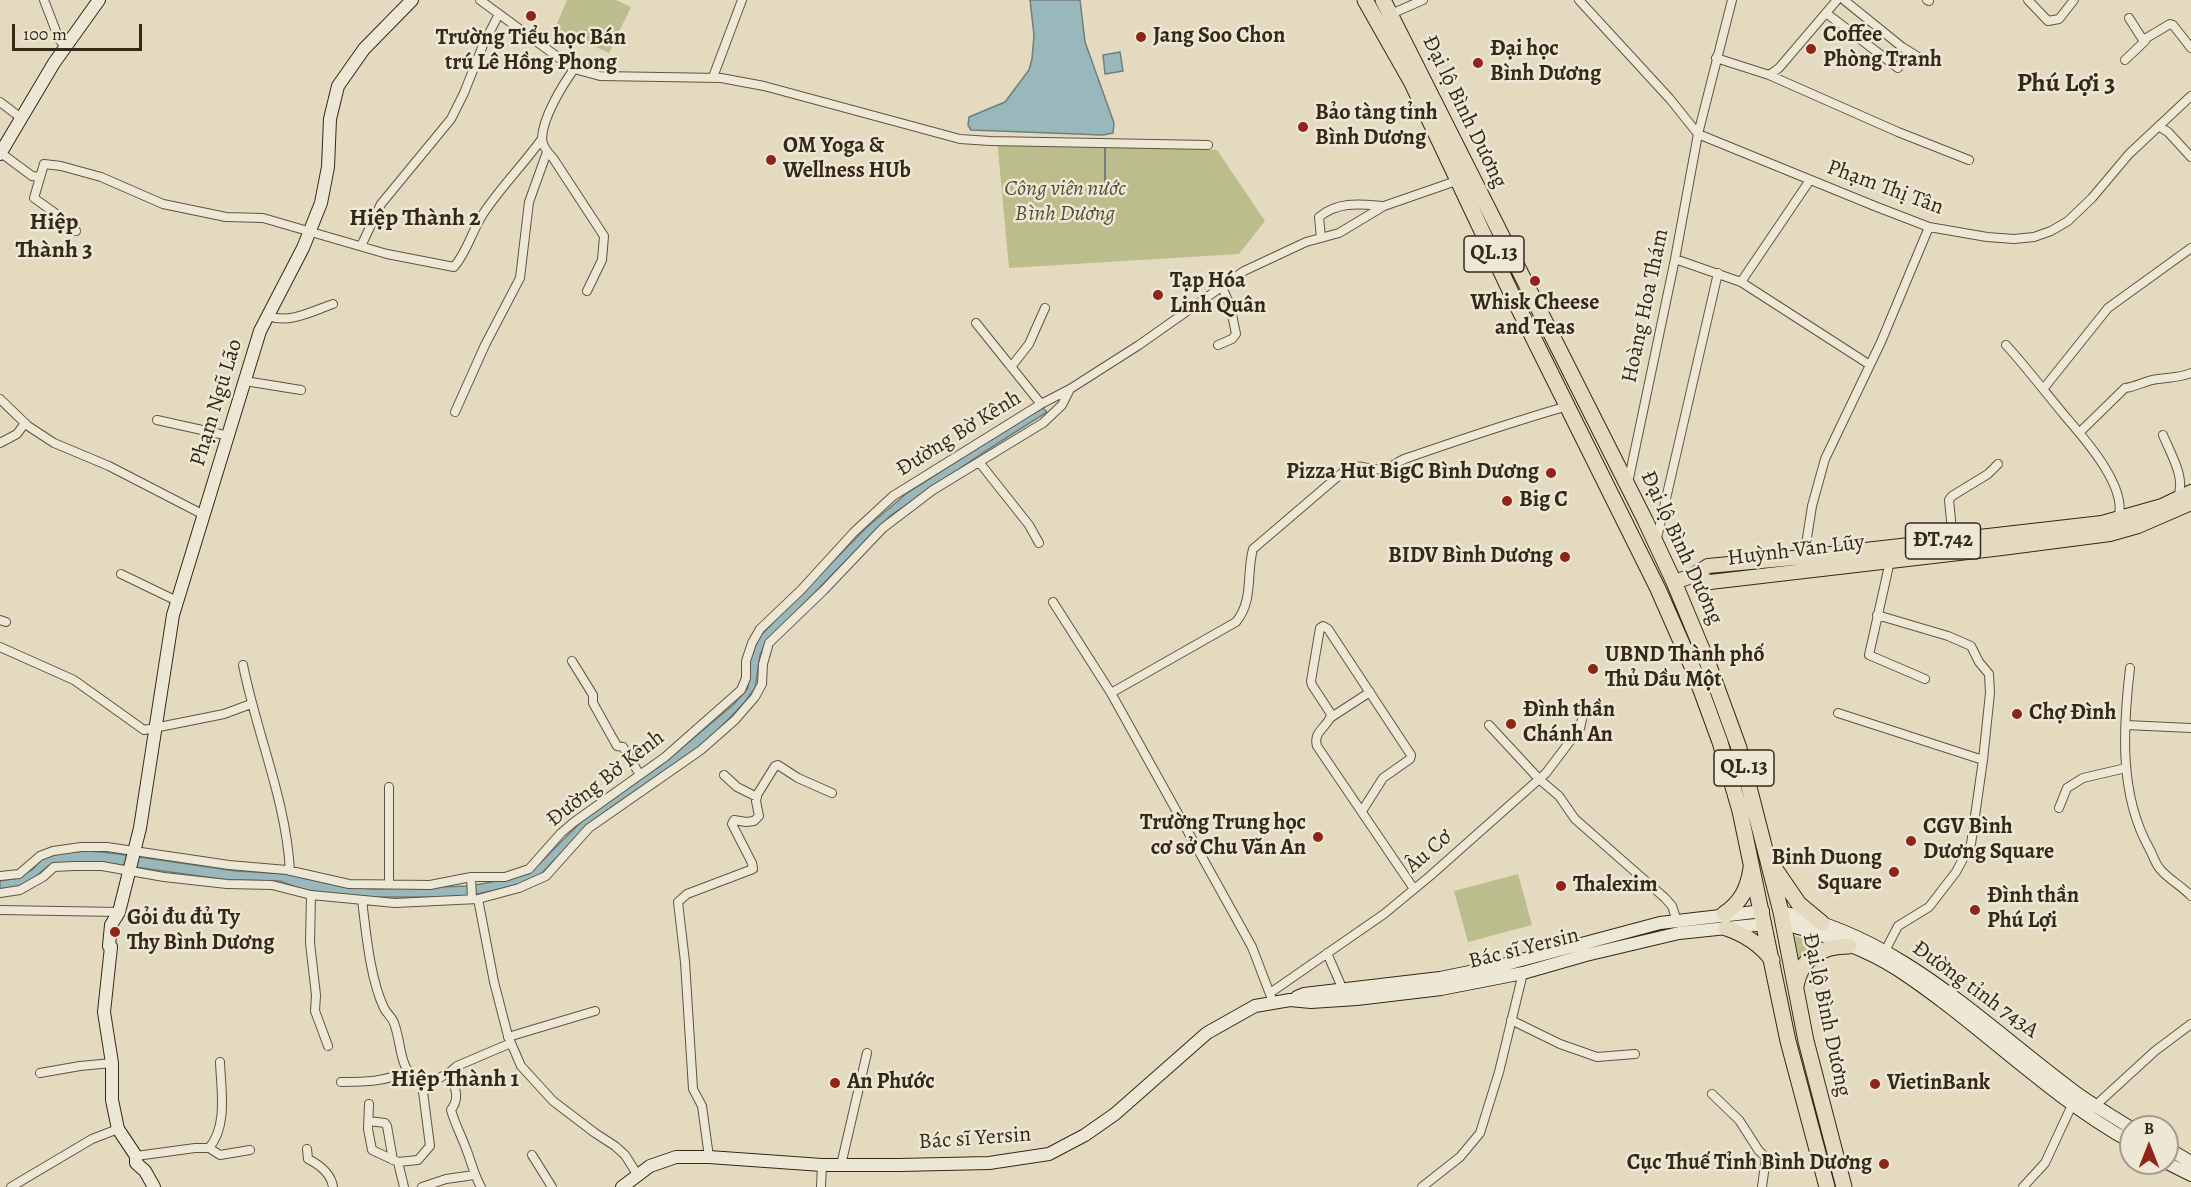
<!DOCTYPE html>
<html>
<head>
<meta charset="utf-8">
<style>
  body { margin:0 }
  #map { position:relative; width:2191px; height:1187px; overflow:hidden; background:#e4dac0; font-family:Alegreya,serif }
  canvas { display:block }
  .north { position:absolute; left:2119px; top:1115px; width:60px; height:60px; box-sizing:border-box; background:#ede7d6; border:2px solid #a49b89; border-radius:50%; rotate:0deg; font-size:16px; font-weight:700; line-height:24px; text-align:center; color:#362816 }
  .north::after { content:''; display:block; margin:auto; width:21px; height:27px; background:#8f2418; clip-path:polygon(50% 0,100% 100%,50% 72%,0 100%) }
  .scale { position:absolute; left:12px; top:24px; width:130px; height:27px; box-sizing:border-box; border:3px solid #362816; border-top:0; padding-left:8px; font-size:18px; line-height:21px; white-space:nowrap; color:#362816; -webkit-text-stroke:4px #ede7d6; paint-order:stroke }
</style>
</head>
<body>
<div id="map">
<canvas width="2191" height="1187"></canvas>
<div class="north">B</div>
<div class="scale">100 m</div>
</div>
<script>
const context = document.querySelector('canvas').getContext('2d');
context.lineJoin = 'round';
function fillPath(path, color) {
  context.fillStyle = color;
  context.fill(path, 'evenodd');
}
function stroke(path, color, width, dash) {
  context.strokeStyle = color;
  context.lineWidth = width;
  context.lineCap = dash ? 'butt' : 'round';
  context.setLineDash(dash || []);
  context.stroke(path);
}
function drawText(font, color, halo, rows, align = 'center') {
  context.font = font + ' Alegreya,serif';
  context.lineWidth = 5;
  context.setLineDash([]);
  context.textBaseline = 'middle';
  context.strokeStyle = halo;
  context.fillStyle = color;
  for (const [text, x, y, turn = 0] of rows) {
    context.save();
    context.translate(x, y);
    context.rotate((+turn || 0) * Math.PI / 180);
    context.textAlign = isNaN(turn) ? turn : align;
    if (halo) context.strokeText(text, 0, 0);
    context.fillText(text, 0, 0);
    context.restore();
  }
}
const green = new Path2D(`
  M567 0H616L631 7 609 53 555 28Z
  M997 139 1217 150 1265 221 1239 254 1009 268Z
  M1518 874 1532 925 1468 942 1454 891Z
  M1790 935 1818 942 1797 961Z`);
const water = new Path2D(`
  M1030 0H1080L1085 42 1114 123 1113 133 1103 135 971 130 968 125 969 117 1005 102 1029 70 1032 59 1034 35Z
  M1120 52 1123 71 1105 74 1103 55Z
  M1043 408 1047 412 981 454 890 516 766 642 760 655 755 688 744 703 717 731 694 751 610 808 587 826 539 876 512 887 461 897H365L303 890 280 881 228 880 113 864H61L48 866 35 877 21 886 0 890V881L18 878 33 869 42 859 59 853 88 851 111 853 236 871 287 874 330 884 372 889 469 886 492 882 523 874 535 868 586 817 660 766 733 705 748 688 749 663 759 637 865 529 907 493 1012 426Z`);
const stream = new Path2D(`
  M1105 187V145`);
const street = new Path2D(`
  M44 0 59 39 65 47
  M480 0 574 69C562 86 543 117 542 138 542 146 548 153 553 158L604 236 602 260 587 291
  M1579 0 1670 99 1698 134 1877 207 1929 227 1987 237 2014 239 2034 237 2051 231 2068 221 2092 198 2129 154 2191 96
  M1844 0 1902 47 1923 60
  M1927 0 1929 1
  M2028 0 2048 21 2059 19 2074 0
  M1826 13 1898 68
  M1391 14 1423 0
  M2129 18 2143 40 2170 24 2173 25 2191 48
  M1716 58 1769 75 1779 68 1837 0
  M2125 60 2145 41
  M574 69 600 76 721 78 764 86 960 139 990 141 1208 145
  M1769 75 1898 132 1969 160
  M713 77 742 0
  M0 102 21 118
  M2160 127 2168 132 2191 157
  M1 153 32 176 40 177
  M76 231 62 218 34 198 44 164 61 166 101 177 163 204 226 217 263 218 387 254 454 267C467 252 472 231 483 214 500 188 523 165 541 140
  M1321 238 1319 217C1338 201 1360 204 1383 206
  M361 246 381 204 451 119 464 93 483 45 499 14
  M1675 259 1741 282 1870 365
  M1741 282 1810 180
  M268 316C290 324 312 311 333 304
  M976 323 1041 404
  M1218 345 1232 339 1236 334 1230 305 1222 287
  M2006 345C2027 368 2045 392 2065 416 2084 438 2129 488 2118 519
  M1011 367 1029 344 1045 308
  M245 381 301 390
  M2044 388 2108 308 2191 248
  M0 399 28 426 54 443 109 466 204 515
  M455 412 485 345 520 278 529 202 547 152
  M157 420 229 436
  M2080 432 2125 388C2136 387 2146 380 2158 379 2170 377 2179 378 2191 373
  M2163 435C2171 455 2187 479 2177 499
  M0 443 17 434 25 423
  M979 462 1029 525 1039 543
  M1628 483 1675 259 1698 134 1732 0
  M1953 540 1949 500 1952 496 1988 474 1998 464
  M1656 542 1718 273
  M1804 557 1812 506 1825 459 1881 342 1929 227
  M1890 561 1869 655 1925 679
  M121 574 177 601
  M1053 602 1111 693 1252 947 1273 1002
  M1877 615 1948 636 1971 646 1979 662 1989 674 1990 693 1983 760 1971 844 1956 872 1929 907 1898 926 1885 951
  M0 620 6 622
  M0 647 74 680 144 730 224 714 251 704
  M572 661 593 695V703L617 746 623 747 640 775
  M243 665C257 735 286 800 290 871
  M2130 668C2123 728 2119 794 2149 848 2153 855 2155 863 2160 869 2168 879 2182 886 2191 896
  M1111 693 1236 622C1254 600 1246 574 1253 549L1349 467C1362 463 1371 472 1385 469 1394 466 1401 459 1410 457 1462 439 1515 421 1568 406
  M1838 713 1983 760
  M1330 718 1370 692
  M1489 725 1539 779 1559 796 1575 819 1665 898 1672 906 1677 921
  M2126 725 2191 728
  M724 775 737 787 757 797
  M2059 808 2067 788 2083 778 2126 768
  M1362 811 1383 778 1410 759 1411 755 1328 629 1323 626 1320 628 1311 681 1312 685 1331 714 1330 718C1325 728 1313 733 1317 746L1414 889
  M0 876 19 874 40 856 53 851 81 847H107L229 865 287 870 349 884 430 885 471 877H505L529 869 561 833 574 822 665 757 741 690 746 678V661L752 643 760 629 801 590 854 532 893 496 1041 404 1070 389
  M471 877 472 899
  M389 884V787
  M0 893 20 890 43 877 54 867 74 866H102L164 877 227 884 272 885 311 895 395 903 478 899 519 888 546 876 589 828 701 750 735 720 755 697 762 684 763 664 769 643 824 590 883 528 933 490 1043 423 1062 405 1070 389 1139 345 1244 271 1306 242 1339 233 1384 206 1459 180
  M311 895 310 943 316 995 315 1011 328 1046
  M478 899 494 982 508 1036 521 1066 553 1101 595 1133 615 1146 625 1155 637 1174
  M362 900C366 932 370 979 384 1008 387 1014 392 1017 394 1023 404 1050 396 1069 425 1086L450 1072
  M0 910 119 912
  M1327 953 1343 990
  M1270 993 1384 914 1430 876 1546 773 1580 728 1584 711
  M1511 1020 1560 1044 1597 1057 1635 1054
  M508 1037 595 1011
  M40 1073 80 1066 112 1063
  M341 1082C365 1082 385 1082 407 1071
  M1712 1094 1739 1120 1759 1151 1766 1157 1762 1187
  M369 1104 368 1129 372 1150 398 1162 404 1187
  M2096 1105 2155 1051 2191 1024
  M369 1121 385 1123 387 1126 393 1160
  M209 1148C228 1126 221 1089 220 1062
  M307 1149 308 1159C320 1165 331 1173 333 1187
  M532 1155 552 1187
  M136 1156 195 1148H209L220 1155 250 1150
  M709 1157 702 1106 693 1089 685 962 678 902 687 894 753 869 752 863 732 824 734 820 746 822 754 821 759 816 756 801 757 795 775 766 778 765 798 778 832 793
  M398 1162 418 1160 430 1146 422 1084
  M841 1165 867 1053
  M11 1187 92 1139 118 1129
  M422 1187 446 1179 474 1175
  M481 1187C474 1175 472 1164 467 1151 462 1137 455 1124 451 1110 461 1097 454 1086 450 1072L457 1066 511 1043
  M821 1187 822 1165
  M1422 1187 1460 1157 1480 1133 1499 1072 1523 973
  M2023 1187 2045 1163 2072 1105`);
const secondary = new Path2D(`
  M0 154 54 63 99 0
  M1781 912C1897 935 1978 1019 2070 1088 2089 1103 2111 1115 2131 1128
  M1784 924C1822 934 1864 948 1898 970 1979 1023 2046 1095 2131 1142
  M1297 997 1304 994 1440 978 1499 966 1660 923 1763 911
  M2167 1148 2191 1162
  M2167 1163 2191 1175
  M154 1187 145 1171 136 1163V1156L118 1129 112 1100V1063L104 1012 111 947 109 946 111 925 119 912 140 828 173 615 260 331 303 248 321 203 328 167 330 119 338 86 364 49 412 0
  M622 1187 650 1166 676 1157H709L822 1165H899L989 1163 1049 1154 1085 1135 1115 1114 1207 1033 1255 1006 1290 1000 1311 1002 1357 999 1441 989 1523 973 1586 955 1679 933 1765 924`);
const primary = new Path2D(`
  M1692 576 1710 582 2002 548 2110 534 2138 526 2191 503
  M1674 582 1692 576 1708 566 1804 557 2102 523 2162 506 2191 492`);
const highway = new Path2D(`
  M1365 0 1412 83 1514 299 1658 589 1694 671 1720 742 1740 811 1788 1041 1827 1187
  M1383 0 1645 520 1674 582 1709 666 1739 748 1781 912 1806 1041 1844 1187
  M1775 869 1799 904 1822 923
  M1724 914C1741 902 1748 889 1751 868
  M1726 928C1744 934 1760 944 1772 960
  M1796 986C1801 957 1822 946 1849 946`);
const markers = [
  [531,16,6,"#8f2418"],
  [1141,37,6,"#8f2418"],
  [1811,49,6,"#8f2418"],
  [1478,63,6,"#8f2418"],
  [1303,127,6,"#8f2418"],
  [771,160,6,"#8f2418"],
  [1535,281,6,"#8f2418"],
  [1158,295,6,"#8f2418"],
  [1551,473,6,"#8f2418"],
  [1507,501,6,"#8f2418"],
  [1565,557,6,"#8f2418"],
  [1593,669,6,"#8f2418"],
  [2017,714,6,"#8f2418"],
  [1511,724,6,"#8f2418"],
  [1318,837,6,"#8f2418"],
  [1911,841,6,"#8f2418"],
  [1894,872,6,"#8f2418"],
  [1561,886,6,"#8f2418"],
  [1975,910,6,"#8f2418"],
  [115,932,6,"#8f2418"],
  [835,1083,6,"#8f2418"],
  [1875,1084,6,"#8f2418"],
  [1884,1164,6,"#8f2418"]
];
const shields = [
  [1494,254,60],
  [1943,541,75],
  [1744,768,60]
];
const shieldNames = [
  ["QL.13",1494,254],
  ["ĐT.742",1943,541],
  ["QL.13",1744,768]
];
const poiNames = [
  ["Coffee",1823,36],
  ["Phòng Tranh",1823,61],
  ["Jang Soo Chon",1153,37],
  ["Trường Tiểu học Bán",531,39,"center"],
  ["trú Lê Hồng Phong",531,64,"center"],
  ["Đại học",1490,50],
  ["Bình Dương",1490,75],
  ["Bảo tàng tỉnh",1315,114],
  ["Bình Dương",1315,139],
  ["OM Yoga &",783,147],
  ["Wellness HUb",783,172],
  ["Tạp Hóa",1170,282],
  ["Linh Quân",1170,307],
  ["Whisk Cheese",1535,304,"center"],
  ["and Teas",1535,329,"center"],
  ["Pizza Hut BigC Bình Dương",1539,473,"right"],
  ["Big C",1519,501],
  ["BIDV Bình Dương",1553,557,"right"],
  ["UBND Thành phố",1605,656],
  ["Thủ Dầu Một",1605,681],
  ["Đình thần",1523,711],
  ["Chánh An",1523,736],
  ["Chợ Đình",2029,714],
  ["Trường Trung học",1306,824,"right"],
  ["cơ sở Chu Văn An",1306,849,"right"],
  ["CGV Bình",1923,828],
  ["Dương Square",1923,853],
  ["Binh Duong",1882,859,"right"],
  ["Square",1882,884,"right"],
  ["Thalexim",1573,886],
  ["Đình thần",1987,897],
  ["Phú Lợi",1987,922],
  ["Gỏi đu đủ Ty",127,919],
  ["Thy Bình Dương",127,944],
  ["An Phước",847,1083],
  ["VietinBank",1887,1084],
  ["Cục Thuế Tỉnh Bình Dương",1872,1164,"right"]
];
const streetNames = [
  ["Đại lộ Bình Dương",1464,112,64],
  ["Phạm Thị Tân",1885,188,20],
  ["Hoàng Hoa Thám",1646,306,-78],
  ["Phạm Ngũ Lão",217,403,-73],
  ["Đường Bờ Kênh",959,434,-32],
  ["Đại lộ Bình Dương",1681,548,65],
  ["Huỳnh Văn Lũy",1796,551,-7],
  ["Đường Bờ Kênh",606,779,-38],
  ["Âu Cơ",1429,852,-41],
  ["Bác sĩ Yersin",1524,949,-14],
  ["Đường tỉnh 743A",1975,990,36],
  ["Đại lộ Bình Dương",1826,1015,78],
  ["Bác sĩ Yersin",975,1139,-4]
];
const parkNames = [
  ["Công viên nước",1065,190],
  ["Bình Dương",1065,215]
];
const neighbourhoodNames = [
  ["Hiệp Thành 2",415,219],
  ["Hiệp",54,223],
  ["Thành 3",54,251],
  ["Hiệp Thành 1",455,1080]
];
const quarterNames = [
  ["Phú Lợi 3",2066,85]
];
fillPath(green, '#bbbd8d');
fillPath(water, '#99b8bc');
stroke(water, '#717e7a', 1.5);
stroke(stream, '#717e7a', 2);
stroke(street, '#625440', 10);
stroke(secondary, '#362816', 14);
stroke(primary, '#362816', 16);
stroke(highway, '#362816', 17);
stroke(street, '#ede7d6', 8);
stroke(secondary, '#ede7d6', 12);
stroke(primary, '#e4dac0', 14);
stroke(highway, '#e4dac0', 15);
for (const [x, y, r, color] of markers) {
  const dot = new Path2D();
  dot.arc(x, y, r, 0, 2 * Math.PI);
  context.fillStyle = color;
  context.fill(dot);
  stroke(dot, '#ede7d6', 2);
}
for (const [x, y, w] of shields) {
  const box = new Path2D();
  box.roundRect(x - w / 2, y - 18, w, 36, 4.5);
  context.fillStyle = '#ede7d6';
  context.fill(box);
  stroke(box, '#362816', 1.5);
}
drawText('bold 21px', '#362816', null, shieldNames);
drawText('bold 22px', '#362816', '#ede7d6', poiNames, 'left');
drawText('22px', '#362816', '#ede7d6', streetNames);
drawText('italic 22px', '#574d34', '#ede7d6', parkNames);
drawText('bold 24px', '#362816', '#ede7d6', neighbourhoodNames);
drawText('bold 26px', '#362816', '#ede7d6', quarterNames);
</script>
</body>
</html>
